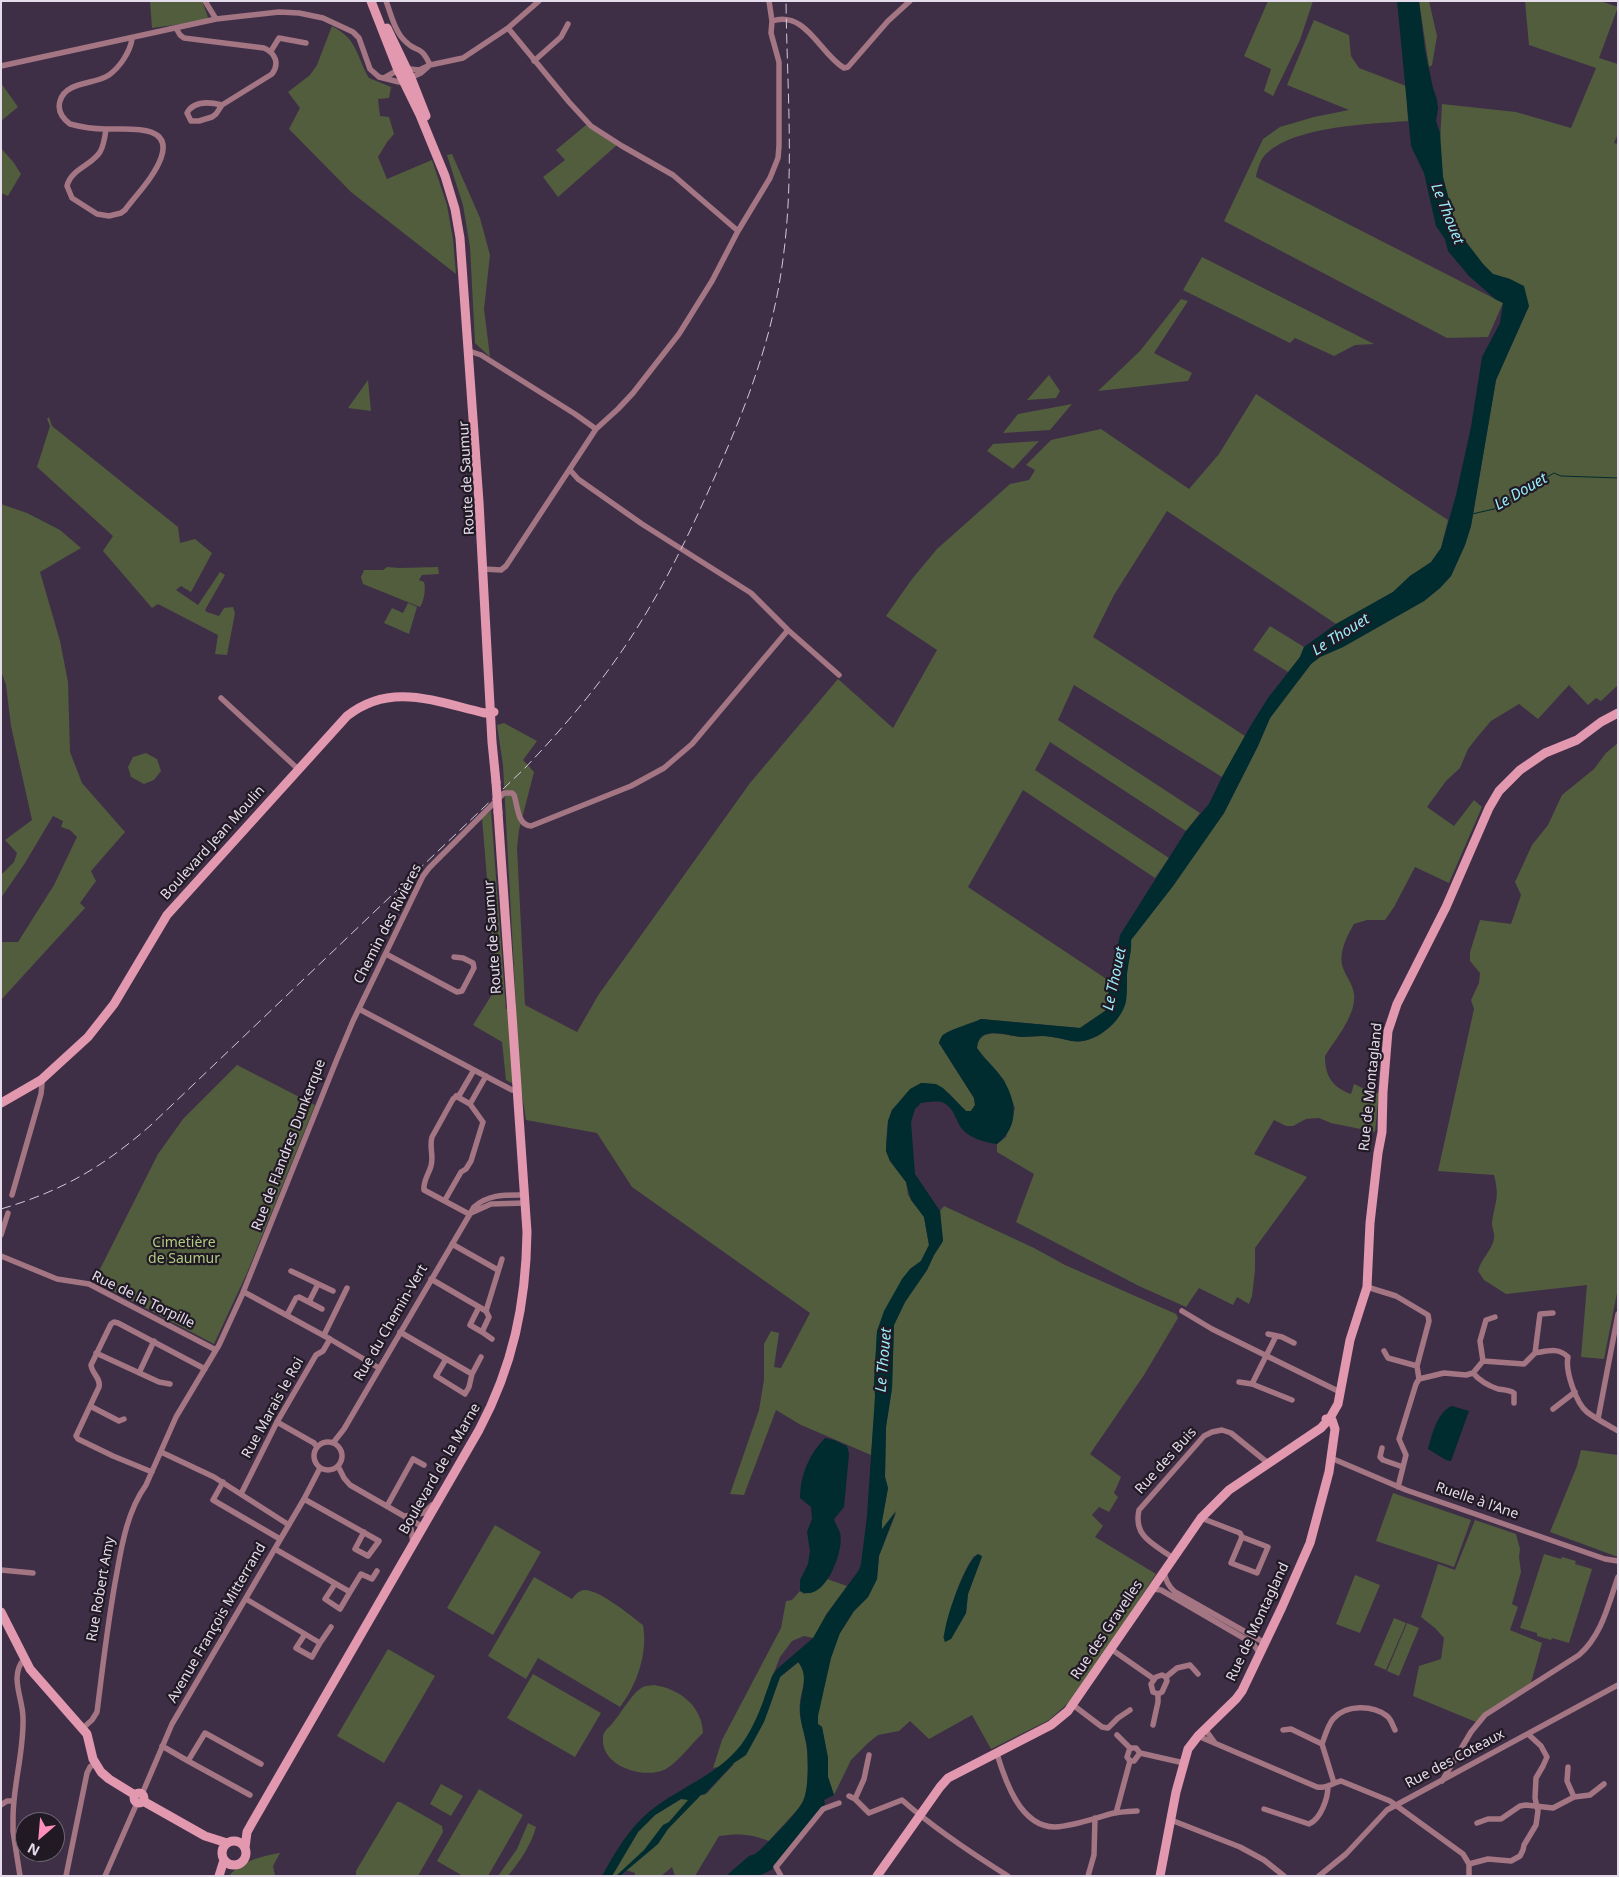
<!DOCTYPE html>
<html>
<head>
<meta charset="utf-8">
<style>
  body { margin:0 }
  #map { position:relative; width:1619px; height:1877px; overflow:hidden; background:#3e2f47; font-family:"Noto Sans",sans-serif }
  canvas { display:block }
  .frame { position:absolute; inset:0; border:2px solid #e5dceb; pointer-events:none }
  .north { position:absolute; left:15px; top:1812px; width:50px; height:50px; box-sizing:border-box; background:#211a25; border:1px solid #6f6874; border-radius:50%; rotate:207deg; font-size:14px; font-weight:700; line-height:20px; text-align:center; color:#e5dceb }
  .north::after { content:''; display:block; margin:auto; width:18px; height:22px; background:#fe8ebb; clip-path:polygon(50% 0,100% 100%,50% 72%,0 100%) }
</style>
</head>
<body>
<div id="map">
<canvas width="1619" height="1877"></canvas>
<div class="frame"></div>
<div class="north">N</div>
</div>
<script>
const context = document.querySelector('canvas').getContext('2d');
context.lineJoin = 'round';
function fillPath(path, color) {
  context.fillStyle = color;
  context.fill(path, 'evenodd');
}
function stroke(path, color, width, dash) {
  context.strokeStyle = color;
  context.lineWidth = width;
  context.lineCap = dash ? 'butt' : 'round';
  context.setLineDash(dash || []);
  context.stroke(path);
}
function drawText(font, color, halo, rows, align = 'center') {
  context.font = font + ' "Noto Sans",sans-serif';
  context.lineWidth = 4.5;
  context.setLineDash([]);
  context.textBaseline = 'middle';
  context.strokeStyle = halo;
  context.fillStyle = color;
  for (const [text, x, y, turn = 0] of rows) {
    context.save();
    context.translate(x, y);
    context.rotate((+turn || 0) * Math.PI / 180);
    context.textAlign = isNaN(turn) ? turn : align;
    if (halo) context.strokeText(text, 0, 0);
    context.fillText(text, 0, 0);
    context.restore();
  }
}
const green = new Path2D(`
  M150 1H202L208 17 204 21 152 28Z
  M1268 1H1313L1300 40 1273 96 1264 91 1271 69 1244 56Z
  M1419 1H1429L1437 36 1432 65 1429 67Z
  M1525 1H1600L1618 7 1599 58 1618 64V134L1614 143 1618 144V685L1601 701 1596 698 1588 705 1569 685 1538 719 1519 704 1491 721 1479 735 1468 749 1460 768 1446 781 1427 807 1454 826 1474 800 1482 807 1449 883 1415 867 1394 907 1385 920H1367L1354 924C1347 936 1338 953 1343 968 1347 979 1356 988 1354 1001 1352 1020 1335 1040 1325 1056 1325 1076 1332 1087 1351 1094L1354 1084 1367 1090 1379 1093 1375 1132 1331 1123 1319 1118 1306 1119 1293 1126H1286L1274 1120 1254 1154 1307 1177 1255 1248V1270L1252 1296 1249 1304 1237 1297 1233 1305 1199 1288 1186 1307 1139 1286 1016 1222 1034 1174 997 1152V1144L1006 1137 1015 1108 1004 1080 985 1060 977 1048C979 1025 1006 1036 1022 1037 1032 1037 1042 1035 1052 1037 1062 1038 1073 1043 1083 1041 1101 1038 1122 1020 1126 1001 1127 992 1127 983 1127 974 1128 962 1132 951 1131 940L1173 886 1224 813 1258 746 1270 718 1311 664 1320 657 1343 647 1424 601 1440 588 1451 576 1465 545 1471 526 1496 380 1529 306 1510 279 1493 274 1483 264 1457 231 1443 178 1440 143 1442 104 1516 112 1571 128 1596 68 1529 45Z
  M1314 20 1349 35 1351 56 1359 68 1406 86 1408 121C1371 124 1285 126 1262 159 1259 164 1257 171 1256 177L1503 303 1488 337 1447 338 1224 221 1263 139 1280 127 1314 117 1349 110 1287 85Z
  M332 26C359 41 355 54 369 78L391 87 389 98 378 99 380 116 389 117 394 134 387 142 378 157 387 179 432 160 447 205 453 239 456 274 351 192 289 129 300 108 288 92 310 75 317 65Z
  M1 83 18 107 1 121Z
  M586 125 617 145 558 197 543 177 565 160 556 150Z
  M1 148 14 163 21 174 8 196 1 193Z
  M452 154 480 218 490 255 484 309 490 357 475 343 470 247 463 205 447 155Z
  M1202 257 1374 344 1355 345 1334 356 1295 338 1290 343 1183 290Z
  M1181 299 1188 301 1154 353 1192 373 1188 381 1098 391 1140 351Z
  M1049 375 1060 391 1056 398 1027 400Z
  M368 380 371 411 348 408Z
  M1256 394 1448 520 1441 548 1432 562 1410 576 1393 592 1336 624 1167 511 1114 595 1093 637 1245 736 1222 777 1074 685 1058 720 1200 813 1186 831 1050 742 1035 770 1169 858 1155 878 1023 790 968 887 1111 982 1105 1011 1080 1028 981 1019 967 1026 948 1032 939 1043 974 1098 975 1105 971 1111H966C949 1095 946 1084 921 1083L892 1110 888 1121 886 1142V1151L890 1161 906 1182 908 1195 924 1217 929 1245 921 1261 910 1269 877 1331 874 1383 876 1396 871 1455 801 1425 776 1410 744 1495 730 1494 759 1410 764 1380V1344L771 1331 779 1333 774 1367 781 1368 810 1313 632 1187 597 1133 526 1120 521 1088 506 1080 502 1042 473 1025 496 988 482 818 491 811 506 1009 516 1007 503 765 497 725 504 723 537 741 523 760 534 772 519 830 517 848 525 1005 577 1032 599 994 750 783 838 679 893 728 937 650 886 616 912 579 937 549 1010 484 1029 480 1035 470 1026 465 1051 440 1101 429 1189 489 1219 454Z
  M1072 404 1050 430 1003 433 1018 414Z
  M49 417 52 426 178 527 180 543 195 539 212 553 191 592 181 586 176 590 198 605 220 572 225 575 205 610 207 612 219 616 224 608 233 607 235 613 227 655 215 654 218 635 158 604 152 608 103 551 113 536 37 467 50 426 47 419Z
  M1039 441 1013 469 987 451 993 444Z
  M1 504 27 513 60 530 81 548 40 572 60 641 68 682 70 752 82 783 125 832 91 871 96 881 80 903 85 908 1 1000V942H18L54 885 77 837 70 830 61 827 63 821 53 816 25 863 1 898V875L14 862 17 853 5 840 32 820 11 726 6 685 1 671Z
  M387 567 399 568 438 567 439 574 422 575 419 580 424 582C426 589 424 601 420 607L363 584 361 577 364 570H383Z
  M408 603 417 607 409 634 384 623 392 608 403 613Z
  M1270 626 1304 647 1300 657 1288 672 1253 650Z
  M1618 743V1288L1604 1359 1581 1357 1587 1285 1506 1294 1484 1280 1478 1271C1481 1259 1492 1250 1494 1239 1495 1234 1492 1228 1492 1223 1495 1201 1500 1199 1494 1175L1438 1171 1474 1009 1471 1000 1479 983 1480 973 1470 961V952L1480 920 1511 924 1521 895 1515 882 1532 845 1548 825 1562 795 1594 769 1606 753Z
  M146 753 157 759 161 771 154 780 144 784 131 777 128 767 133 757Z
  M237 1065 315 1105 247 1273 214 1344 94 1281 158 1154 183 1119Z
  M944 1206 1034 1248 1065 1265 1176 1314 1178 1318 1144 1375 1090 1454 1121 1477 1114 1493 1118 1497 1109 1512 1099 1507 1092 1515 1103 1526 1095 1537 1156 1574 1075 1697 1049 1720 991 1749 972 1715 929 1739 910 1721 899 1731 878 1735 868 1743 851 1760 834 1795 828 1777V1758L822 1727 818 1724 813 1638 804 1636 792 1641 780 1657 764 1698 767 1714 780 1677 799 1662C809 1676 802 1687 800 1702 798 1715 803 1726 805 1739 809 1754 809 1786 804 1800 799 1810 777 1831 769 1841 752 1834 738 1833 719 1836L695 1876H675L672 1867 661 1876H635V1873L626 1870 616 1876H612L638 1832 655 1815 681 1799 706 1794 734 1764 713 1768 722 1740 781 1628 786 1601 792 1600 800 1591 804 1594 820 1588 827 1579 847 1586 826 1615 840 1633 854 1611 868 1597 877 1579 879 1556 896 1513 882 1530V1521L888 1488 885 1477 886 1427 892 1388 894 1325 905 1302 927 1270 934 1255 943 1241 940 1211ZM974 1556 982 1557 968 1594 966 1613 951 1639 943 1638C951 1611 957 1580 974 1556Z
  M1581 1450 1618 1455V1557L1550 1532 1577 1466Z
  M1393 1493 1471 1520 1454 1567 1376 1541Z
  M1475 1520 1516 1534 1520 1549 1519 1557 1521 1572 1512 1604 1518 1607 1510 1630 1542 1643 1531 1683 1476 1722 1413 1696 1419 1666 1441 1659 1444 1638 1435 1628 1421 1617 1438 1564 1455 1570Z
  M495 1525 541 1552 493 1635 447 1608Z
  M1544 1554 1561 1559 1562 1557 1576 1561 1575 1564 1592 1569 1569 1643 1552 1638 1551 1640 1537 1636V1633L1520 1628Z
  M1355 1575 1380 1585 1360 1633 1336 1624Z
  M534 1577 572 1599C575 1595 578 1591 584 1590 599 1589 631 1616 643 1625 648 1653 637 1685 620 1707L538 1658 526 1679 488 1656Z
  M1394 1618 1406 1623 1386 1670 1374 1665Z
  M1407 1623 1419 1628 1399 1676 1387 1671Z
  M388 1649 435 1676 384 1763 337 1736Z
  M533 1674 601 1713 575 1757 507 1718Z
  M654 1685C680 1689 702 1706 703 1733 692 1743 677 1764 664 1770 642 1779 600 1766 603 1737 603 1732 608 1728 611 1725 620 1715 631 1695 640 1689 644 1685 650 1686 654 1685Z
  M441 1784 463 1796 451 1816 430 1804Z
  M479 1789 523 1815 488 1876H463L437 1861Z
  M397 1802H400L442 1826 443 1832 418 1876H356V1871Z
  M528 1823 536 1827C531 1845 520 1861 508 1876H498L517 1849Z
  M280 1853 273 1866 275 1876H229C241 1861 262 1856 280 1853Z`);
const water = new Path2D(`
  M1397 1H1419L1425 50 1433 88 1437 100 1438 108 1436 121 1440 133 1443 177 1457 230 1483 264 1493 274 1510 279 1524 286 1529 306 1496 380 1471 526 1465 545 1451 576 1440 588 1424 601 1343 647 1320 657 1311 664 1270 718 1258 746 1224 813 1173 886 1131 940C1132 951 1128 962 1127 974 1127 983 1127 992 1126 1001 1122 1020 1101 1038 1083 1041 1073 1043 1062 1038 1052 1037 1042 1035 1032 1037 1021 1037 1006 1036 979 1024 977 1048 985 1060 997 1069 1004 1081 1017 1103 1019 1127 997 1144 984 1142 971 1139 962 1129 956 1121 954 1108 944 1103 938 1100 928 1102 921 1103L915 1109 911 1122 915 1174 940 1211 943 1241 934 1255 927 1270 905 1302 894 1325 892 1388 886 1427 885 1477 888 1488 882 1521V1529L896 1511 879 1556 877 1579 868 1597 854 1611 840 1633 831 1658 818 1716V1724L822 1727 828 1758V1777L834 1795 824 1800 825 1804 773 1869 759 1876H726L749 1856 755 1854 760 1850C771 1839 797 1814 803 1801 809 1790 808 1760 807 1747 805 1734 800 1723 800 1710 800 1693 810 1677 798 1662L780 1677 764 1722 746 1755 734 1763 705 1794 701 1795 668 1829 658 1844 620 1876H616L644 1850 663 1825 669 1822 688 1800 681 1799 655 1815 638 1832 612 1876H602C617 1849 632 1823 658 1805 686 1785 719 1773 741 1745 756 1725 764 1699 772 1676L777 1669 813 1638 826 1615 859 1570 861 1564 867 1516 875 1396 874 1383 877 1331 884 1311 902 1279 910 1269 921 1261 929 1245 924 1217 911 1200 906 1182 890 1161 886 1151 888 1121 892 1110 910 1089 921 1083 936 1084 943 1088 966 1111H971L975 1105 974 1098 939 1043C939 1042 941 1037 942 1036 947 1030 973 1023 981 1019L1080 1028 1105 1011 1120 935 1186 831 1209 804 1222 777 1251 725 1268 698 1300 657 1304 647 1336 624 1393 592 1410 576 1431 562 1441 548 1456 495 1471 427 1482 357 1500 323 1503 303 1495 299 1469 276 1448 251 1445 239 1436 226 1424 173 1411 146Z
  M1452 1406 1469 1411 1451 1461 1446 1460 1428 1449C1432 1435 1437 1412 1452 1406Z
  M825 1438 834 1440 847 1446 849 1454 844 1507 834 1519C835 1524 839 1528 840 1533 845 1550 824 1605 800 1591V1580L808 1564 810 1551 807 1532 812 1519 811 1507 800 1498C800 1476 809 1454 825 1438Z
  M978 1554 982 1556 968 1594 966 1613 951 1639 945 1642C940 1630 966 1560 978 1554Z`);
const stream = new Path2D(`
  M1472 514 1494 509 1554 473 1561 476 1618 478`);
const street = new Path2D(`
  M205 1 216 19
  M386 1C391 14 395 32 405 41 417 54 420 43 430 65
  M772 21C806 10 820 54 844 68L848 67 888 21 910 1
  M176 28 180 35 184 38 264 48C275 53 280 63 272 74L222 105 216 114 212 117 199 121H191L187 113C194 100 210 102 222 105
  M508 28 569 102 591 126 622 146 673 175 738 231
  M271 51 279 38 306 43
  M534 61 561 37 568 24
  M1 66 216 19 279 12 299 13 323 18 353 32 359 38 370 69 379 77 399 82 403 81 421 73 430 65
  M384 78 398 70 410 69 419 70 430 65 463 58 508 28 539 1
  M106 129C105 137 104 145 100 152 91 166 71 169 67 186L72 198 97 214 109 216 121 213 125 210C137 194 154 177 161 158 174 122 124 130 105 129 93 129 81 127 70 124 62 118 57 111 60 101 66 81 94 85 109 75 120 67 130 52 132 39
  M469 351 481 355 575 414 596 429
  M570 470 578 479 642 524 751 593 788 630 839 675
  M483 569 501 570 506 566 596 429 618 409 633 393 679 334 712 281 738 231 770 178 778 158 779 146V62L771 33 772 21 769 1
  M221 698 298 769
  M386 954 457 992 462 991 474 968 473 963 463 958 454 957
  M359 1009 474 1070 460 1094 453 1099 432 1137C429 1147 434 1156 431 1166 429 1174 423 1180 424 1190L469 1214
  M474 1070 512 1090 518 1091
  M456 1096 470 1104
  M12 1195 41 1094 42 1084 41 1080
  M445 1200 461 1172 466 1169 471 1161 483 1122 470 1104 486 1076
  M471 1213 491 1204 525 1203
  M1 1235 8 1213
  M452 1244 498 1270
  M1 1256 57 1279 89 1284 216 1350
  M291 1271 333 1291
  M431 1279 486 1311 502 1259
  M1367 1287 1396 1296 1428 1315 1429 1321 1417 1366 1419 1379
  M244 1292 330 1339 379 1368
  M309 1302 318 1284
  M479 1307 470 1325 482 1332 489 1317 486 1311
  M1182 1311 1212 1329 1340 1392
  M287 1315 296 1298 299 1297 322 1309
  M400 1332 472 1374 469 1387 465 1394 436 1376 446 1359
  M482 1332 492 1339
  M1268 1334 1282 1337 1294 1343
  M324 1335 347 1288
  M1384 1351 1388 1358 1417 1366
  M96 1353 159 1382 170 1384
  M1535 1353C1548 1351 1558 1347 1568 1357 1565 1371 1576 1403 1587 1412 1596 1419 1608 1425 1618 1431
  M1483 1361 1524 1364 1535 1353 1540 1314 1553 1313
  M139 1373 154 1341
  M1473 1373C1479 1380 1489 1386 1498 1389 1504 1390 1509 1390 1514 1393V1403
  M472 1374 481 1357
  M1239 1382 1252 1384 1292 1400
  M1252 1384 1276 1336
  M90 1406 119 1421 124 1419
  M1553 1409 1575 1392
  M1598 1419 1618 1314
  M277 1422 314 1443 317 1447
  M314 1456a14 14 0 1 1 28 0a14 14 0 1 1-28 0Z
  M333 1443 344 1429 474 1207C489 1194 505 1195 524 1195
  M1382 1448 1380 1457 1383 1460 1403 1467
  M161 1452 214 1477 289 1525
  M1331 1458 1406 1490 1605 1559 1618 1561
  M338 1466 344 1478 350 1485 423 1527
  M152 1472 113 1456 78 1439 76 1436 99 1387C101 1378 92 1374 91 1365L111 1324 114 1322 118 1323 205 1369
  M223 1482 213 1500 280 1539
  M1398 1487 1406 1455 1399 1439 1416 1384 1419 1379 1444 1373 1466 1375 1473 1373 1483 1361 1480 1341 1486 1320 1495 1317
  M241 1494 277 1422 316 1355 323 1351 330 1339
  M304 1499 379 1541 368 1556 355 1549 364 1532
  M387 1506 413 1459 424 1465
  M405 1516 424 1513 432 1505
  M406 1518 411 1529 413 1543
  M1201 1518 1240 1533 1242 1537 1268 1547 1257 1573 1231 1563 1242 1537
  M275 1549 350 1592 340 1609 325 1599 335 1584
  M1173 1558C1154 1544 1133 1537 1139 1510L1204 1436 1212 1432 1222 1430 1231 1433 1268 1463
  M1 1570 33 1573
  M1164 1571C1165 1580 1168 1586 1175 1592L1265 1643
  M1152 1589 1161 1590 1247 1640 1254 1645 1260 1654
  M350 1592 361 1574 372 1579 377 1571
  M246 1599 320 1643 312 1657 296 1648 305 1634
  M320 1643 331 1627
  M1111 1649 1154 1679
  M1162 1675 1166 1677 1167 1681 1162 1692 1158 1694 1153 1692 1151 1684 1156 1677Z
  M1166 1677 1177 1668 1190 1665 1198 1674
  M1073 1705 1102 1727 1108 1728 1118 1718 1130 1710
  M1153 1725 1158 1702V1694
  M83 1728 92 1720 97 1712C103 1665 108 1619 117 1572 122 1543 128 1510 146 1485L176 1417 219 1345 242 1295 337 1059 353 1021 423 876 429 868 504 793H512L514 795C518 806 517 825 531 826L631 786 664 768 692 744 788 630
  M1205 1729 1215 1743
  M1283 1730 1291 1729 1322 1744
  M1117 1735 1130 1748
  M1198 1736 1317 1787C1326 1789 1332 1783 1341 1781L1390 1801 1463 1854 1469 1864V1876
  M162 1746 188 1761
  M1140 1753 1184 1763
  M997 1754C1005 1780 1020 1827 1055 1827 1075 1826 1095 1818 1114 1813 1122 1812 1130 1811 1137 1811
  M1568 1767 1567 1781 1574 1797
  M1442 1781 1471 1732 1485 1715 1579 1655C1602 1635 1608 1605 1618 1577
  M1334 1783 1322 1744C1325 1736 1328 1725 1333 1719 1346 1704 1373 1705 1387 1716 1391 1719 1393 1726 1395 1730
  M142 1794 172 1724 304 1499 320 1468
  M250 1795 188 1761 205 1733 261 1764
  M849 1796 855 1799 869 1813 902 1800C935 1829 971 1853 1008 1876
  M855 1799 864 1779 869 1755
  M1 1805 7 1801H13
  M1264 1809 1309 1824C1321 1819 1328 1798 1328 1786
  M1116 1813 1130 1761 1127 1757 1130 1748H1136L1140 1753 1134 1761H1130
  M1171 1820 1240 1847 1264 1860 1284 1876
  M1477 1823 1488 1819H1501L1520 1806 1526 1805 1553 1808 1574 1797 1590 1795 1604 1784
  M1469 1864 1488 1859 1511 1861 1520 1856 1523 1850 1524 1845 1536 1825 1538 1811 1535 1798 1536 1778 1543 1766 1547 1757 1541 1746 1528 1734
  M20 1876 13 1831V1818C13 1785 24 1752 23 1718 23 1698 9 1677 24 1659
  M66 1876 87 1773 90 1767 95 1763
  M105 1876 137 1803
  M781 1876 776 1867 823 1809 839 1803
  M1088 1876 1094 1855 1095 1818
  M1319 1876 1346 1854 1387 1810 1618 1685`);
const secondary = new Path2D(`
  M371 1 398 70 420 115 445 176 455 209 460 238 479 502 492 742 496 782
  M387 28 411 78 426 116
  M1 1103 41 1080 88 1037 114 1004 167 915 347 716C391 681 436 702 485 713L494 712
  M1 1612 30 1669 87 1734 93 1759 101 1772 109 1779 135 1795
  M134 1798a5 5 0 1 1 10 0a5 5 0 1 1-10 0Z
  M143 1801 205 1836 227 1843
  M222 1853a12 12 0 1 1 24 0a12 12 0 1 1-24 0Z
  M245 1848 247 1832 252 1823 479 1430C513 1366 526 1304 527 1232L498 812
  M219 1876 224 1860
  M877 1876 940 1787 948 1778 1051 1725 1068 1711 1201 1518 1229 1490 1321 1428 1330 1418 1338 1404 1350 1340 1367 1287 1370 1223 1378 1153 1382 1132 1383 1092 1388 1031 1397 1004 1446 907 1489 808 1499 791 1520 770 1545 753 1577 740 1601 722 1618 713
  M1160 1876 1176 1792 1188 1749 1198 1736 1236 1699 1242 1691 1282 1607 1310 1543 1329 1472 1335 1429 1332 1420 1326 1419`);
const rail = new Path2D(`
  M1 1209C62 1191 103 1167 151 1125L524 769C566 725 605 679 637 628 668 579 693 526 716 474 746 407 772 339 782 266 795 179 787 89 786 1`);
const secondaryBridge = new Path2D(`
  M496 782 498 812`);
const streetNames = [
  ["Route de Saumur",467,478,-93],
  ["Boulevard Jean Moulin",213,843,-48],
  ["Chemin des Rivières",388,924,-63],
  ["Route de Saumur",493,937,-94],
  ["Rue de Montagland",1371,1087,-84],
  ["Rue de Flandres Dunkerque",289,1145,-69],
  ["Rue de la Torpille",143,1300,26],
  ["Rue du Chemin-Vert",391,1323,-60],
  ["Rue Marais le Roi",273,1408,-61],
  ["Rue des Buis",1166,1461,-48],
  ["Boulevard de la Marne",440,1469,-60],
  ["Ruelle à l'Ane",1477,1501,19],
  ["Rue Robert Amy",101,1589,-80],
  ["Rue de Montagland",1258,1622,-65],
  ["Avenue François Mitterrand",217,1623,-60],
  ["Rue des Gravelles",1107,1630,-56],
  ["Rue des Coteaux",1455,1759,-28]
];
const parkNames = [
  ["Cimetière",184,1243],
  ["de Saumur",184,1259]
];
const waterNames = [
  ["Le Thouet",1447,214,68],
  ["Le Douet",1521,492,-30],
  ["Le Thouet",1341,635,-32],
  ["Le Thouet",1115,979,-78],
  ["Le Thouet",884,1360,-85]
];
fillPath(green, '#515d3d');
fillPath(water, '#002b2f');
stroke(stream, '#002b2f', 1);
stroke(street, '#a47583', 5.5);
stroke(secondary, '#e298ae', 9);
stroke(rail, '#d2c9d9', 1, [10, 5]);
stroke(secondaryBridge, '#e298ae', 9);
drawText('14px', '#e5dceb', '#211a25', streetNames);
drawText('14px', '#b1cc80', '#211a25', parkNames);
drawText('italic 15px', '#99eefa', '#211a25', waterNames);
</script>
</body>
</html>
